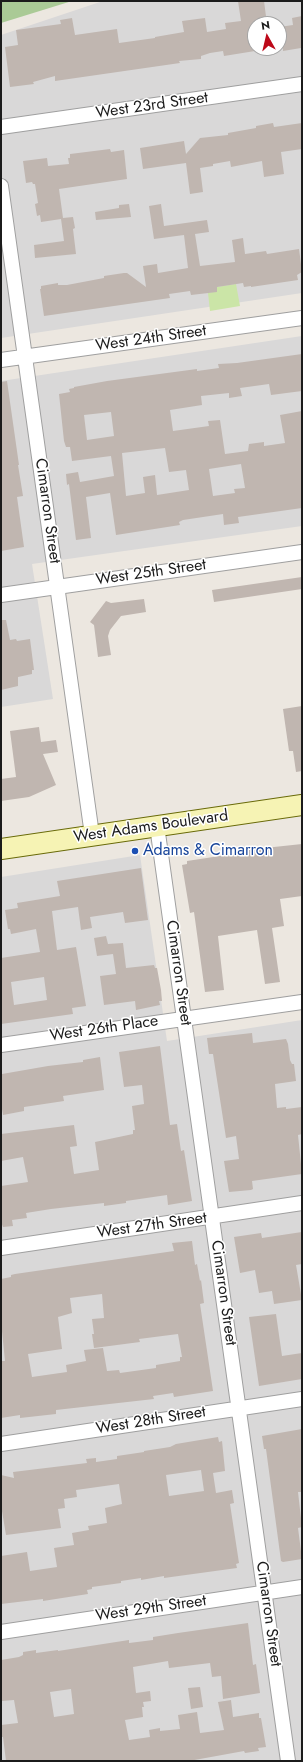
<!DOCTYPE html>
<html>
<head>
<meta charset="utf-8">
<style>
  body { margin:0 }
  #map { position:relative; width:303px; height:1762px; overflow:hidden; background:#ece7e0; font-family:Jost,sans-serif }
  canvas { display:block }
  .frame { position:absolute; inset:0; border:2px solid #1b1b1b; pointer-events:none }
  .north { position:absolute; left:247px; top:16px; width:40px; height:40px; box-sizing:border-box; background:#fff; border:1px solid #a4a4a4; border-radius:50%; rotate:352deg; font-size:11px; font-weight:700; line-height:16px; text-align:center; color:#1b1b1b }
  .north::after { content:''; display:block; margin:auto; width:14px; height:18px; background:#bd0919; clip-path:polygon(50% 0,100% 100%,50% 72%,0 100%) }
</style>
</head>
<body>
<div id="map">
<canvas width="303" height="1762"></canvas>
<div class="frame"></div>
<div class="north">N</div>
</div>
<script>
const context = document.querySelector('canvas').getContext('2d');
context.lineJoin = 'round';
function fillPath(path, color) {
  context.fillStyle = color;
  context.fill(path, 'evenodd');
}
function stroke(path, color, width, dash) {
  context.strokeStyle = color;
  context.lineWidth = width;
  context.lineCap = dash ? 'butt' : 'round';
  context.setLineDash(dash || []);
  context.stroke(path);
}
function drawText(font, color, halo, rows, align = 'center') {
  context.font = font + ' Jost,sans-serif';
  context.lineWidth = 3;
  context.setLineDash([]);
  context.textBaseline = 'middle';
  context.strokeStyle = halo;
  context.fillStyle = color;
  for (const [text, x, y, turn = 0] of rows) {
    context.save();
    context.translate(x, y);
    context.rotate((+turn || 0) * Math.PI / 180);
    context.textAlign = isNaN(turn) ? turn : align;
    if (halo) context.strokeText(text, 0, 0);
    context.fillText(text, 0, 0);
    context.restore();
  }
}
const residential = new Path2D(`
  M103 1H302V293L1 338V35ZM255 24H279V48H255Z
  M302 336V526L32 564 53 699 1 707V381Z
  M140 855 167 1041 302 1020V1761H1V877Z`);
const grass = new Path2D(`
  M236 284 240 306 210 311 208 293 217 291V287Z`);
const forest = new Path2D(`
  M1 1H72L1 23Z`);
const building = new Path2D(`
  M238 1H264L267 24H255V51L224 56 223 51 210 53 201 56V59L179 61 180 63 55 81V76L33 82 34 84 10 87 5 47 18 45 16 30 61 24 60 20 72 18 75 35 117 29 119 43 155 38V37L184 32 182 21 205 18 207 32 226 29 225 23 241 21Z
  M302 16 301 48 283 51V48L279 49V27L293 25 292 18Z
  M273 123 274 127 302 123V149L281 152 284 174 264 177 262 161 231 167 230 161 213 164V166L200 168 203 192 190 194 186 163 143 169 140 148 184 141 186 154 200 138 228 135V133L256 128V126Z
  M110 149 111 152 124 150 127 179 59 189 63 218 73 217 75 228 73 229 76 254 35 258 34 245 64 241 61 219 41 222 40 215 37 216 35 204 38 203 35 184H33L32 182 26 183 23 161 47 158 48 166 69 164 68 158H70V154Z
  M129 204 131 217 96 220 95 212 119 208V205Z
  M161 204 164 226 207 220 209 232 195 234 200 266 235 262 232 240 243 238 245 254 266 251 267 254 299 249 302 272 297 275 298 280 251 287V286L244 287 243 283 217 287V292L191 295 190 291 169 294 170 298 44 316 40 289H41V286L58 283V285H67L104 278V276L124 273H127L146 287 143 266 157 264 158 273 188 268 184 235 154 239 149 206Z
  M302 354V391L271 395 269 384 240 388 242 396 229 398V393L201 396 202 405 170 410 173 431 209 426 208 421 220 420 225 454 248 451 249 444 264 442V446L285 443 280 415 302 411V508L238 517 239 523 224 525 223 514 183 520 179 522 180 525 116 535 110 493 86 497 91 538 76 540 69 484 67 485 66 474 78 472 80 482 114 476 111 456 72 461 70 447H66L64 441 59 394 70 392 69 389 74 388V387L107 381 197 369V371L219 368 218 364 237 363ZM111 412 114 436 87 440 84 415ZM165 448 169 472 186 470 189 490 157 495 155 475 143 477 145 493 126 496 122 453ZM241 464 245 488 234 489 235 493 213 496 209 469Z
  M7 381 19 465H18L23 496 17 497 24 547 1 551V382Z
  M302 577V589L214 602 212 590Z
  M144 599 146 612 121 616 110 630 108 636 111 655 98 657 94 625 90 622 106 601 111 603Z
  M1 620H6L10 640 16 639 17 641 30 639 34 670H32V674L18 677V686L1 690Z
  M302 706V771L296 772 293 751H289L283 709Z
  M39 727 41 742 56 740 58 752 43 754 56 785 29 797 1 801V779L16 777 10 731Z
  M302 844V896L280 899 284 926 272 928 280 982 265 984 257 930 218 936 224 990 205 992 194 912 190 913 182 865 187 864V861L246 852V850Z
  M141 868 148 920 125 923 123 912 90 917 92 928 81 930 78 907 52 911 57 950 76 947 86 1006 72 1008 73 1014 1 1024V958L40 952 36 929 11 934 10 929H8L5 910 18 908 17 903 60 896 57 881ZM44 977 47 1000 14 1005 11 982Z
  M106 936 108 944 123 943 126 968 154 965 155 968H157L161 990 162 1001H159L160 1005 136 1010 135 1001 104 1005 100 976 116 974 113 954 97 956 94 938Z
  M252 1033 253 1043 286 1039 288 1044 290 1060 292 1064H294L296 1081 275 1084 277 1108 286 1107V1109L302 1107V1134L298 1135 302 1174 252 1181 253 1189 251 1190 229 1192 224 1161 239 1159 236 1136 226 1138 213 1054H209L207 1038Z
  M160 1046 170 1125 177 1124 181 1151 184 1150 192 1201 168 1205 167 1195 126 1201V1203L104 1206V1203L51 1209 26 1213 27 1218 12 1220 13 1226 3 1227 1 1222V1186L28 1182 23 1157 1 1161V1134L74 1125 77 1146 70 1147 74 1174 99 1170 95 1142 133 1134V1130H135L132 1106 144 1104 142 1085 124 1087 119 1052Z
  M100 1057 104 1090 63 1096 64 1101 24 1107V1111L3 1115 1 1103 2 1074 48 1066 83 1062V1060Z
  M302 1232V1264L296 1265 302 1300 274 1304 272 1291 259 1293 255 1270 240 1273 234 1237 261 1233 262 1238Z
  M192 1241 195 1265 197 1264 200 1281 201 1280 204 1303 200 1304 213 1391 174 1397 173 1393 153 1396 154 1399 56 1410V1414L20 1418V1415L1 1418V1361H5L1 1321V1279L11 1277V1275L15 1274 174 1251 172 1243ZM102 1294 104 1318 92 1319 94 1334H92L94 1348 140 1342 139 1339 178 1334 182 1357H180V1361L156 1365V1368L120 1373 119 1370 107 1371 103 1348 84 1350 86 1361 66 1365 67 1372 32 1377 28 1354 62 1349 58 1317 72 1313 70 1298Z
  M276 1314 282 1356 302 1353V1379L259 1386 249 1317Z
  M302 1429V1492H298L302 1527 298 1528 302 1559 283 1562 281 1561 279 1546 266 1449H264L262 1436Z
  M218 1437 219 1442 222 1441 225 1471 213 1473 216 1493 232 1490 234 1503 230 1504 239 1563 236 1564 237 1568 164 1578V1576L141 1580V1578L121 1581V1583L92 1587V1589L87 1590 88 1594 43 1601V1599L1 1604V1556L27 1552 30 1571 57 1567 54 1548 74 1545 72 1533 89 1530 88 1526 107 1523 105 1508 122 1504 119 1484 76 1490 77 1497 64 1499 65 1508 58 1509 61 1528 6 1535 1 1505V1475L14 1478 13 1472 87 1463 86 1459 96 1458V1462L117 1459V1456L144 1452V1451L170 1447 176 1444ZM201 1470 204 1491 169 1496 166 1475Z
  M248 1623 253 1665 256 1664 260 1693 223 1699 221 1676 212 1677 210 1663 169 1668 168 1661 133 1667 136 1693 150 1691 151 1701 143 1702 144 1707H142L143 1717 125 1720 129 1740 150 1737 149 1730 160 1728V1731L180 1729 178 1715 197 1712 200 1733 224 1730 218 1702 231 1700 233 1717 259 1713V1718H261L266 1747 258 1748 259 1751 245 1753 244 1751 189 1761H6L3 1737H1V1725L18 1723 14 1700 2 1701 1 1660 19 1657 23 1655V1652L36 1650V1653L58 1650V1651L129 1640V1643L153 1640V1637L178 1633ZM71 1689 74 1714 54 1717 50 1692Z
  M200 1687 203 1707 191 1709 188 1688Z`);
const street = new Path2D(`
  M1 127 302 84
  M1 186 92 835
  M1 360 302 318
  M1 595 302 552
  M157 826 288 1761
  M1 1045 302 1002
  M1 1248 302 1203
  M1 1444 302 1399
  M1 1632 302 1587`);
const secondary = new Path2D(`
  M1 849 302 805`);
const markers = [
  [135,851,4,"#1a4fb4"]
];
const streetNames = [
  ["West 23rd Street",152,106,-8],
  ["West 24th Street",151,339,-8],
  ["Cimarron Street",47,511,82],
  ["West 25th Street",151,573,-8],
  ["West Adams Boulevard",151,827,-8],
  ["Cimarron Street",178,973,82],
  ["West 26th Place",104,1029,-8],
  ["West 27th Street",152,1226,-8],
  ["Cimarron Street",223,1293,82],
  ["West 28th Street",151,1421,-9],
  ["West 29th Street",151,1609,-8],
  ["Cimarron Street",268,1614,82]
];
const transitNames = [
  ["Adams & Cimarron",143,851]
];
fillPath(residential, '#d9d8d8');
fillPath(grass, '#cbe5a7');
fillPath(forest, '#aaca96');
fillPath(building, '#c0b6b0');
stroke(street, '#9f9f9f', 16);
stroke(secondary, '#696a09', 22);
stroke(street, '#fff', 14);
stroke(secondary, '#f6f3b4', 20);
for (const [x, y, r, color] of markers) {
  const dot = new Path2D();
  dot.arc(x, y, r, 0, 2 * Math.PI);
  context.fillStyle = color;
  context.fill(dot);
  stroke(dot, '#fff', 1.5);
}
drawText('16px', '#1b1b1b', '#fff', streetNames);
drawText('16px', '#164399', '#fff', transitNames, 'left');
</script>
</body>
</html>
